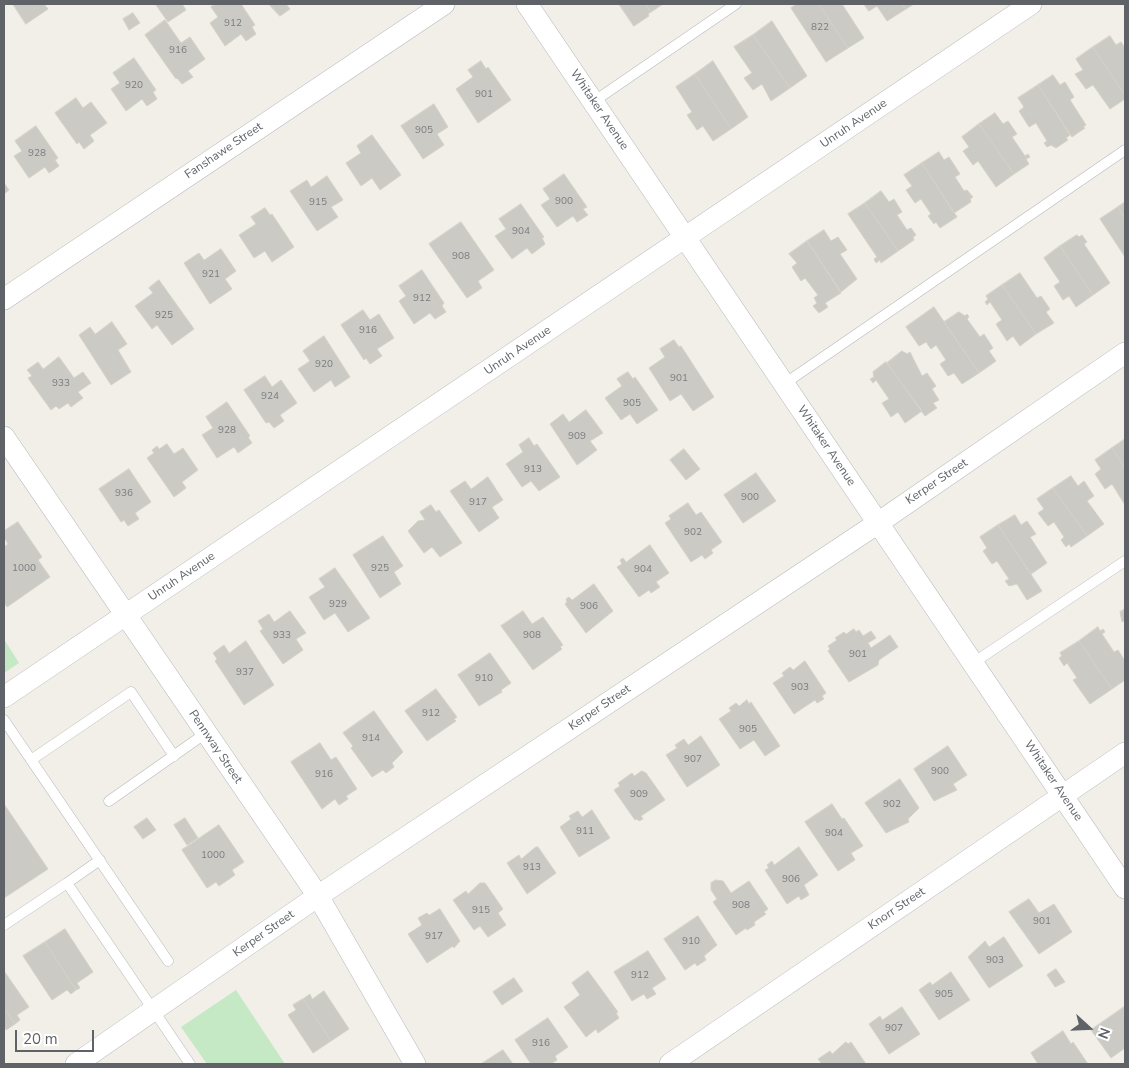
<!DOCTYPE html>
<html>
<head>
<meta charset="utf-8">
<style>
  body { margin:0 }
  #map { position:relative; width:1129px; height:1068px; overflow:hidden; background:#f1efe8; font-family:"Nunito Sans",sans-serif }
  canvas { display:block }
  .frame { position:absolute; inset:0; border:5px solid #5f6368; pointer-events:none }
  .north { position:absolute; left:1064px; top:1003px; width:50px; height:50px; -webkit-text-stroke:4px #fff; paint-order:stroke; rotate:110deg; font-size:14px; font-weight:700; line-height:20px; text-align:center; color:#5f6368 }
  .north::after { content:''; display:block; margin:auto; width:18px; height:22px; background:#5f6368; clip-path:polygon(50% 0,100% 100%,50% 72%,0 100%) }
  .scale { position:absolute; left:15px; top:1030px; width:79px; height:22px; box-sizing:border-box; border:2px solid #5f6368; border-top:0; padding-left:6px; font-size:15px; line-height:18px; white-space:nowrap; color:#5f6368; -webkit-text-stroke:4px #fff; paint-order:stroke }
</style>
</head>
<body>
<div id="map">
<canvas width="1129" height="1068"></canvas>
<div class="frame"></div>
<div class="north">N</div>
<div class="scale">20 m</div>
</div>
<script>
const context = document.querySelector('canvas').getContext('2d');
context.lineJoin = 'round';
function fillPath(path, color) {
  context.fillStyle = color;
  context.fill(path, 'evenodd');
}
function stroke(path, color, width, dash) {
  context.strokeStyle = color;
  context.lineWidth = width;
  context.lineCap = dash ? 'butt' : 'round';
  context.setLineDash(dash || []);
  context.stroke(path);
}
function drawText(font, color, halo, rows, align = 'center') {
  context.font = font + ' "Nunito Sans",sans-serif';
  context.lineWidth = 5;
  context.setLineDash([]);
  context.textBaseline = 'middle';
  context.strokeStyle = halo;
  context.fillStyle = color;
  for (const [text, x, y, turn = 0] of rows) {
    context.save();
    context.translate(x, y);
    context.rotate((+turn || 0) * Math.PI / 180);
    context.textAlign = isNaN(turn) ? turn : align;
    if (halo) context.strokeText(text, 0, 0);
    context.fillText(text, 0, 0);
    context.restore();
  }
}
const green = new Path2D(`
  M4 639 19 663 4 673Z
  M236 990 285 1064H207L181 1027Z`);
const building = new Path2D(`
  M13 4H44L48 9 26 24Z
  M182 4 186 10 168 22 156 5Z
  M216 4H241L255 25 252 27 256 34 246 41 241 34 225 46 210 23 218 17 211 7Z
  M269 4H286L290 9 280 16Z
  M619 4H645L651 12 648 14 649 16 634 26Z
  M645 4H663L651 12Z
  M797 4H819L848 48 826 62 791 8Z
  M819 4H842L864 38 848 48Z
  M864 4H902L906 9 887 21 877 6 869 11Z
  M902 4H914L906 9Z
  M133 13 140 23 129 30 123 19Z
  M165 20 181 43 190 37 205 59 188 71 193 77 182 84 177 78 176 79 145 35Z
  M772 21 807 76 790 88 753 35Z
  M753 35 790 88 771 101 762 84 753 90 744 78 752 73 734 47Z
  M1110 36 1116 45 1121 42 1125 48V95L1093 47Z
  M1093 47 1125 95V99L1110 109 1093 85 1086 89 1075 74 1083 70 1076 59Z
  M134 58 156 90 153 92 157 99 147 106 142 99 126 111 111 89 120 83 113 73Z
  M481 61 486 69 488 67 511 100 478 123 456 89 473 77 468 70Z
  M713 61 748 117 731 129 695 74Z
  M695 74 731 129 713 141 703 126 697 130 687 115 692 112 676 87Z
  M1053 75 1060 85 1065 82 1074 97 1070 100 1086 125 1083 127 1085 128 1072 137 1038 85Z
  M1038 85 1070 135 1066 138 1068 140 1056 148 1051 145 1047 147 1044 143 1047 141 1036 123 1029 127 1019 111 1024 107 1018 98Z
  M76 98 83 108 91 102 107 123 90 135 94 141 84 149 79 142 77 144 55 113Z
  M434 104 448 127 437 134 444 145 423 159 401 126Z
  M995 113 1003 124 1008 121 1017 134 1012 137 1025 156 1028 154 1030 157 1026 159 1029 164 1014 174 979 124Z
  M979 124 1014 174 996 187 978 161 973 165 963 151 969 147 962 137Z
  M36 126 58 158 55 160 59 166 49 173 45 167 29 178 14 156 22 151 15 141Z
  M372 135 401 175 380 190 372 178 361 186 346 163 361 153 357 146Z
  M939 152 944 160 949 157 960 174 955 177 964 191 967 190 973 197 970 199 971 202 954 213 922 163Z
  M922 163 957 217 940 228 936 222 934 224 928 216 931 214 921 199 915 203 906 190 912 186 904 175Z
  M564 174 587 207 583 209 588 215 577 222 573 216 557 227 541 205 550 199 543 189Z
  M327 176 343 200 331 207 338 217 317 231 290 191 307 180 311 187Z
  M4 183 9 190 4 194Z
  M881 191 889 202 894 199 902 212 897 215 907 230 911 228 916 235 913 237 914 240 898 251 865 203Z
  M1125 202V219L1118 207Z
  M865 203 898 251 881 263 880 260 876 263 874 259 877 257 848 214Z
  M521 204 544 237 542 238 545 244 532 254 527 248 512 259 495 236 506 229 499 219Z
  M1118 207 1125 219V257L1100 219Z
  M265 208 270 215 272 214 294 247 272 262 265 251 254 258 239 235 256 224 251 217Z
  M461 222 494 270 478 281 482 288 467 298 429 244Z
  M824 230 831 241 838 237 847 250 840 254 857 279 841 292 807 241Z
  M1077 235 1079 237 1082 235 1087 242 1084 244 1110 283 1093 295 1060 246Z
  M807 241 841 293 825 303 828 307 819 313 813 306 817 303 814 298 818 295 805 278 801 281 792 267 797 263 789 254Z
  M1060 246 1093 295 1076 307 1069 296 1063 300 1054 286 1060 282 1044 258Z
  M221 249 236 271 225 279 232 289 210 304 184 263 199 253 204 260Z
  M422 270 444 303 442 306 446 312 435 319 430 313 414 324 399 301 406 296 399 286Z
  M1020 273 1037 298 1041 296 1050 309 1046 312 1054 323 1036 334 1002 285Z
  M159 280 194 329 172 345 157 325 152 329 135 306 153 293 149 288Z
  M1002 285 1036 334 1020 346 1013 336 1007 341 996 324 1002 320 990 302 987 305 985 302 988 299 986 296Z
  M934 307 979 373 962 384 954 373 948 376 940 364 946 360 936 345 931 349 926 342 919 346 906 327Z
  M363 310 370 320 379 314 394 338 377 349 382 356 370 364 366 358 364 360 341 325Z
  M959 312 965 316 967 314 969 317 967 319 980 337 984 334 993 348 989 351 996 361 979 373 944 322Z
  M112 322 127 344 118 350 131 372 111 385 79 335 90 327 95 334Z
  M324 336 350 377 335 387 331 380 314 392 298 369 310 361 303 351Z
  M674 340 679 347 681 346 714 397 693 411 681 394 670 401 649 368 665 357 660 349Z
  M902 351 907 354 910 352 922 376 927 373 936 386 932 389 939 400 933 403 937 408 925 416 887 363Z
  M59 357 74 378 83 372 91 383 78 392 83 398 71 407 68 403 59 409 56 406 51 410 28 378 32 376 27 370 38 362 43 369Z
  M886 362 922 411 905 423 898 412 891 417 882 403 889 399 876 380 873 383 870 379 874 377 873 372Z
  M628 372 633 379 635 377 658 410 637 424 630 414 621 420 605 398 622 386 617 379Z
  M265 376 272 387 281 380 297 403 280 415 284 421 274 428 269 422 266 423 244 390Z
  M227 402 250 436 248 437 252 443 238 453 234 447 217 458 202 435 213 428 206 417Z
  M586 410 603 433 590 441 597 450 577 465 550 424 563 414 569 422Z
  M529 438 534 446 537 444 560 477 539 491 531 481 522 487 506 464 523 452 519 445Z
  M1125 439V468L1112 448Z
  M167 444 174 454 183 448 198 470 182 482 186 488 174 497 147 458 154 453 152 450 157 446 159 449Z
  M1112 448 1125 468V505L1112 484 1105 489 1095 474 1101 469 1095 460Z
  M684 449 700 469 686 480 670 460Z
  M129 469 151 502 135 513 139 519 128 526 124 520 121 522 99 489Z
  M756 473 776 501 743 523 724 495Z
  M1071 476 1078 486 1084 481 1094 496 1087 501 1104 524 1087 536 1053 488Z
  M488 477 503 500 492 507 499 518 479 532 450 491 465 481 471 489Z
  M1053 488 1087 536 1071 547 1069 544 1066 547 1061 540 1064 537 1054 522 1048 526 1038 513 1044 509 1037 499Z
  M688 503 696 515 701 512 722 542 711 550 713 553 705 559 702 555 691 562 665 523 671 519 669 516Z
  M431 505 436 512 439 510 462 543 440 557 432 547 424 553 408 531 418 521 425 520 420 512Z
  M1015 515 1021 525 1027 521 1036 534 1030 537 1047 563 1031 574 998 525Z
  M18 522 42 557 38 560 50 577 7 607 4 603V547L8 544 4 537V531Z
  M998 525 1042 591 1027 600 1017 584 1009 586 1005 581 1009 579 997 561 992 564 983 551 987 548 980 537Z
  M383 536 403 566 394 572 401 584 380 598 353 555Z
  M650 545 669 573 656 582 660 587 651 593 649 590 639 597 617 567 622 564 620 560 623 558 626 562Z
  M335 568 370 618 348 632 335 613 324 620 309 597 325 587 319 579Z
  M594 584 613 611 586 633 565 604 567 602 566 599 569 597 572 600Z
  M1125 609V620L1122 622 1120 612Z
  M290 611 306 633 296 639 303 650 283 664 260 631 263 629 258 621 269 614 274 622Z
  M523 611 532 624 543 617 563 645 560 647 562 649 533 670 501 626Z
  M1098 627 1100 631 1103 629 1105 632 1102 634 1114 652 1118 650 1125 661V680L1112 689 1079 641Z
  M854 629 856 632 859 630 863 636 871 631 876 638 868 643 871 648 890 635 898 647 879 660 878 665 849 682 828 651 830 649 828 646 837 640 835 638 844 632 846 634Z
  M246 641 274 685 244 705 215 661 217 659 213 653 224 645 229 653Z
  M1079 641 1112 689 1090 704 1073 680 1077 678 1067 663 1064 666 1059 658 1062 656 1060 653Z
  M490 653 511 683 501 690 502 692 479 706 458 675Z
  M805 661 826 693 822 696 824 699 817 703 815 700 794 714 773 683 784 676 782 673 790 667 793 670Z
  M436 689 457 717 454 719 456 721 427 741 405 711Z
  M747 700 749 704 751 702 780 746 765 756 754 740 740 749 719 719 731 711 729 708 736 703 739 706Z
  M374 711 403 752 392 763 394 767 386 773 383 770 372 777 351 748 353 746 343 733Z
  M701 736 720 765 687 787 666 755 677 748 675 745 684 739 688 745Z
  M320 743 331 760 336 757 357 789 346 796 348 799 339 805 335 799 322 809 291 762Z
  M948 746 967 775 953 784 957 790 934 801 914 769Z
  M642 771 646 773 665 800 641 816 643 819 639 821 637 819 635 820 614 790 620 786 618 783 632 773 634 776Z
  M900 779 919 808 908 819 909 822 886 833 865 803Z
  M4 804 48 869 4 898Z
  M832 804 842 819 844 818 863 846 851 853 855 860 838 871 805 822Z
  M592 810 610 838 579 857 560 827 571 819 569 816 578 811 582 817Z
  M147 818 156 830 143 839 134 827Z
  M185 818 198 838 187 845 174 825Z
  M219 825 244 862 232 870 235 875 219 886 216 882 207 888 182 850Z
  M536 847H538L556 873 527 894 507 863 519 855 521 859Z
  M799 847 818 875 804 885 809 895 801 900 799 896 787 904 765 870 769 868 767 865 772 861 774 865Z
  M716 880 723 881 731 893 749 881 768 909 764 912 766 914 754 922 755 925 747 930 746 928 736 935 713 902 717 899 711 890V883Z
  M480 883H485L503 909 498 913 506 925 488 937 480 926 474 930 453 900 466 891 468 894Z
  M1029 899 1039 913 1054 904 1072 932 1039 954 1009 912Z
  M440 909 460 941 454 948 453 946 427 963 408 934 422 925 418 918 427 913 429 915Z
  M698 916 717 945 704 956 706 960 697 966 695 963 685 970 664 939Z
  M65 929 93 972 77 983 80 988 76 990 45 942Z
  M1004 937 1023 966 989 988 968 957 985 941 989 947Z
  M45 942 76 990 71 994 67 990 52 1000 23 956Z
  M648 951 666 979 652 988 656 994 647 999 644 994 632 1001 614 972Z
  M1056 969 1065 982 1055 987 1047 975Z
  M4 971 29 1007 17 1015 20 1020 15 1024 4 1008Z
  M588 971 618 1012 616 1013 619 1018 598 1033 596 1029 586 1037 564 1007 580 995 572 983Z
  M951 972 970 1000 939 1020 919 990 930 982 932 985Z
  M514 978 523 991 502 1005 493 992Z
  M324 991 349 1029 331 1041 303 999 310 994 312 999Z
  M303 999 331 1041 313 1053 288 1015 296 1010 293 1005Z
  M902 1007 920 1034 889 1054 869 1024 880 1016 882 1020Z
  M1124 1007 1125 1048 1111 1058 1091 1030Z
  M4 1008 15 1024 6 1030 4 1026Z
  M548 1018 568 1047 555 1056 557 1060 551 1064H531L515 1040Z
  M1063 1031 1071 1044 1073 1042 1088 1064H1038L1031 1053Z
  M846 1042 848 1044 851 1042 866 1064H822L818 1059 830 1051 832 1054Z
  M503 1050 513 1064H481Z`);
const service = new Path2D(`
  M593 102 736 4
  M784 384 1125 150
  M973 663 1125 561
  M4 720 168 961
  M31 760 131 692 174 756
  M109 801 206 733
  M67 883 100 860
  M4 925 67 883 190 1064`);
const minor = new Path2D(`
  M527 4 1125 888
  M4 299 444 4
  M4 437 318 896 415 1064
  M4 697 1031 4
  M76 1064 318 896 878 523 1125 353
  M670 1064 1125 753`);
const numberNames = [
  ["912",233,24],
  ["822",820,28],
  ["916",178,51],
  ["920",134,86],
  ["901",484,95],
  ["905",424,131],
  ["928",37,154],
  ["900",564,202],
  ["915",318,203],
  ["904",521,232],
  ["908",461,257],
  ["921",211,275],
  ["912",422,299],
  ["925",164,316],
  ["916",368,331],
  ["920",324,365],
  ["901",679,379],
  ["933",61,384],
  ["924",270,397],
  ["905",632,404],
  ["928",227,431],
  ["909",577,437],
  ["913",533,470],
  ["936",124,494],
  ["900",750,498],
  ["917",478,503],
  ["902",693,533],
  ["1000",24,569],
  ["925",380,569],
  ["904",643,570],
  ["929",338,605],
  ["906",589,607],
  ["933",282,636],
  ["908",532,636],
  ["901",858,655],
  ["937",245,673],
  ["910",484,679],
  ["903",800,688],
  ["912",431,714],
  ["905",748,730],
  ["914",371,739],
  ["907",693,760],
  ["900",940,772],
  ["916",324,775],
  ["909",639,795],
  ["902",892,805],
  ["911",585,832],
  ["904",834,834],
  ["1000",213,856],
  ["913",532,868],
  ["906",791,880],
  ["908",741,906],
  ["915",481,911],
  ["901",1042,922],
  ["917",434,937],
  ["910",691,942],
  ["903",995,961],
  ["912",640,976],
  ["905",944,995],
  ["907",894,1029],
  ["916",541,1044]
];
const streetNames = [
  ["Whitaker Avenue",599,110,56],
  ["Unruh Avenue",854,124,-34],
  ["Fanshawe Street",224,151,-34],
  ["Unruh Avenue",518,351,-34],
  ["Whitaker Avenue",826,446,56],
  ["Kerper Street",937,482,-34],
  ["Unruh Avenue",182,577,-34],
  ["Kerper Street",600,708,-34],
  ["Pennway Street",215,747,56],
  ["Whitaker Avenue",1053,781,56],
  ["Knorr Street",897,909,-34],
  ["Kerper Street",264,934,-35]
];
fillPath(green, '#c5e8c5');
fillPath(building, '#cccac5');
stroke(building, '#d6d1c6', 1);
stroke(service, '#b5b8bc', 11);
stroke(minor, '#b5b8bc', 22);
stroke(service, '#fff', 10);
stroke(minor, '#fff', 21);
drawText('10px', '#7a7d7f', null, numberNames);
drawText('12px', '#5f6368', '#fff', streetNames);
</script>
</body>
</html>
